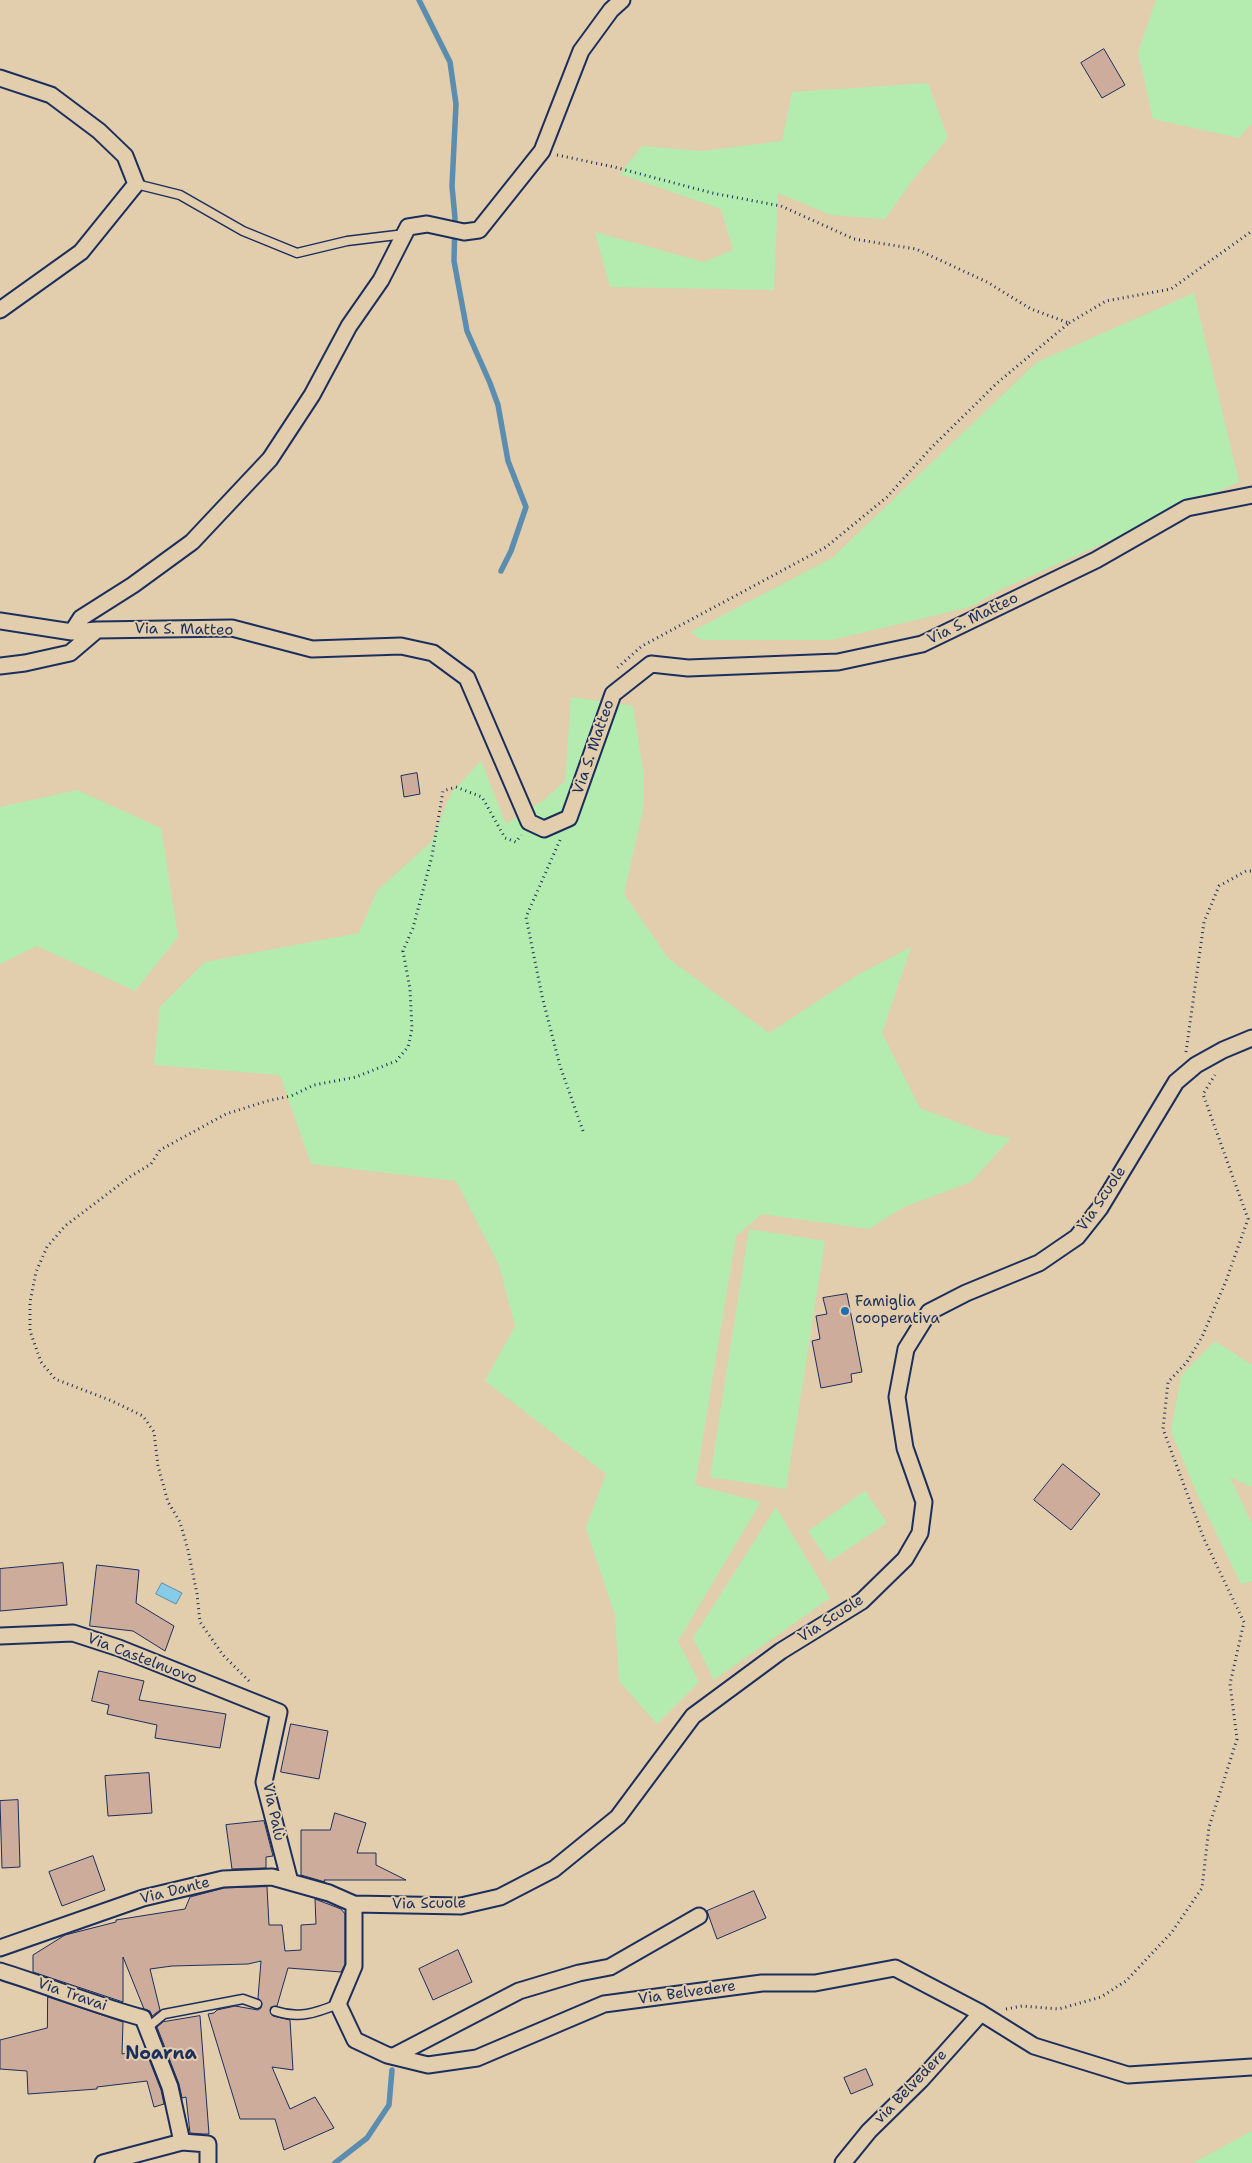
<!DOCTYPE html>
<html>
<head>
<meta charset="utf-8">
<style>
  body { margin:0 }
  canvas { display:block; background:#e2cdac }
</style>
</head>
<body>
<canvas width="1252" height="2163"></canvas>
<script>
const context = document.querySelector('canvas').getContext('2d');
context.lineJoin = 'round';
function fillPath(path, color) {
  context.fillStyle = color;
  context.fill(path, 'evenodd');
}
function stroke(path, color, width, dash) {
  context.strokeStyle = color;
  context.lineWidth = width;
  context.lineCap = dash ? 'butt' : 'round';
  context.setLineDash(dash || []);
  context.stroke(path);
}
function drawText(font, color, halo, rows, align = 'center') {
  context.font = font + ' "Shantell Sans",sans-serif';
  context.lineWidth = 4;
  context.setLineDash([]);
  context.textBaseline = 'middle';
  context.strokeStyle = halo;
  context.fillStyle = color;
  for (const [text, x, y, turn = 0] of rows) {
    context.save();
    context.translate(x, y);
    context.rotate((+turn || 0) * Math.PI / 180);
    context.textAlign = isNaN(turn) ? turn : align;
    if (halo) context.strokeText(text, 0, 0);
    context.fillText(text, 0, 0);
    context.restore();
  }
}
const green = new Path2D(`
  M1156 0H1252V123L1239 138 1153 119 1138 53Z
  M928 83 948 138 912 181 885 219 831 215 778 193 774 290 610 287 595 232 704 262 733 250 721 209 620 174 642 146 702 151 782 141 792 92Z
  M1194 293 1239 482 1000 590 970 607 832 640H701L691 632 832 558 1037 362Z
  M571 697 633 706 644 776V805L624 894 668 958 769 1033 859 974 911 947 882 1033 920 1108 988 1134 1011 1138 971 1182 904 1207 869 1229 762 1214 736 1236 695 1485 761 1502 678 1641 699 1682 657 1724 619 1681 615 1615 586 1528 606 1474 485 1381 515 1326 499 1265 456 1181 311 1164 280 1075 154 1065 160 1007 205 962 359 933 377 891 431 842 452 792 481 761 506 824 544 800 565 781Z
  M77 790 161 828 178 937 135 991 37 946 0 964V807Z
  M749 1229 825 1241 786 1489 710 1477Z
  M1215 1341 1252 1365V1487L1230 1477 1252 1524V1581L1241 1584 1198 1496 1171 1431 1181 1376Z
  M865 1491 887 1523 829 1562 808 1531Z
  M776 1507 830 1598 714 1680 693 1638Z
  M1252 2131V2163H1193Z`);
const water = new Path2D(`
  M162 1583 182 1593 176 1604 156 1594Z`);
const stream = new Path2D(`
  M419 0 450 62 456 104 452 186 455 218 454 261 467 331 490 383 498 405 508 461 526 507 511 551 501 571
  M335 2163 367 2138 389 2105 392 2070`);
const building = new Path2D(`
  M1104 49 1125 85 1102 98 1081 63Z
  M417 773 420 794 404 797 401 776Z
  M847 1294 862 1372 851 1374 852 1382 821 1388 812 1341 820 1339 816 1316 827 1314 823 1298Z
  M1063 1464 1100 1494 1071 1530 1034 1500Z
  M63 1563 67 1605 0 1611V1569Z
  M97 1565 139 1570 136 1603 174 1626 165 1651 133 1631 90 1626Z
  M99 1671 144 1681 139 1700 226 1714 220 1748 155 1738 157 1725 107 1714 109 1705 92 1701Z
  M291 1724 328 1731 319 1779 281 1772Z
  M149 1773 152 1813 108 1816 105 1776Z
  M18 1800 20 1867 2 1868 0 1801Z
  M335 1813 366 1823 357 1853H376V1865L406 1880H324L325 1882 301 1875V1830H330Z
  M264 1821 273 1856 266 1857V1868L232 1869 226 1825Z
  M93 1856 105 1890 62 1906 49 1872Z
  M267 1887 269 1925H282L285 1951 301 1950V1925L316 1924 315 1899 341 1909 345 1914V1964L341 1972 288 1968 277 2006 271 2007 270 2010 273 2016 290 2020 293 2070 272 2067 290 2109 315 2097 334 2128 284 2150 275 2119H240L208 2014 214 2013 217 2010 235 2006 258 2010 261 2008 262 2003 258 1998 261 1961 248 1964 172 1966 150 1969 160 2010 152 2016 150 2011 144 2009 123 1957V2002L33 1972V1955L65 1935 116 1922V1920L185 1909 190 1897 224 1888Z
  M754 1891 766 1918 717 1939 707 1911Z
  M458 1950 472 1982 433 2000 419 1969Z
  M48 1997 123 2022 122 2054 145 2049 161 2090 164 2104 154 2107 147 2081 97 2087V2089L28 2094 27 2071 0 2069V2040L47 2028Z
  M200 2016 209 2134H203L190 2133 186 2097 182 2098 179 2084 157 2027 163 2022Z
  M866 2069 873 2085 851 2094 844 2078Z`);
const path = new Path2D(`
  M557 155 614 167 712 193 781 206 854 239 916 249 987 282 1031 309 1069 323 997 383 931 448 887 497 826 547 642 646 616 669
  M1069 323 1106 301 1171 289 1252 231
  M560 840 526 917 542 996 560 1066 583 1131
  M1186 1052 1204 922 1219 886 1246 871H1252
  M249 1681 223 1655 200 1622 197 1594 188 1550 180 1522 168 1502 158 1466 154 1432 143 1416 112 1401 55 1379 41 1362 30 1331V1302L36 1272 47 1247 65 1226 131 1176 151 1164 160 1150 226 1114 267 1101 291 1096 314 1085 356 1077 396 1061 408 1047 412 1029 410 989 403 951 413 928 432 856 443 791 456 787 482 797 505 838 516 842 521 835
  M1006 2009 1022 2006 1059 2009 1101 1997 1126 1981 1172 1932 1202 1888 1209 1827 1237 1739 1230 1684 1244 1622 1204 1539 1163 1429 1168 1382 1187 1362 1202 1337 1226 1281 1248 1219 1203 1094 1215 1075`);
const service = new Path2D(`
  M136 184 180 195 243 231 297 253 347 241 405 234
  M275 2011C299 2019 316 2013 338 2004
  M147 2028 164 2014 243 1999 257 2004`);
const minor = new Path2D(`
  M0 78 51 95 99 131 125 156 136 184 81 252 0 310
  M0 621 72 632 97 630 232 628 312 649 401 646 433 653 467 678 529 822 544 829 569 818 613 694 651 664 688 668 838 662 922 644 1096 560 1187 508 1252 495
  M72 632 81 618 133 585 192 542 270 459 312 395 349 326 381 280 408 227 427 224 464 232 479 230 542 151 581 51 611 10 622 0
  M0 666 25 663 70 653 97 630
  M0 1636 73 1633 119 1648 279 1712 264 1782 290 1882
  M354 1904V1966L338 2004 355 2040 387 2055 428 2065 477 2058 604 2004 762 1983H815L895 1968 981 2013 1034 2046 1128 2075 1252 2067
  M0 1948 143 1898 223 1879 272 1877 329 1893 354 1904 461 1906 500 1897 554 1869 618 1817 693 1716 781 1651 862 1601 905 1559 920 1533 924 1502 905 1448 897 1397 906 1349 929 1312 966 1293 1039 1263 1077 1237 1100 1208 1176 1082 1196 1065 1223 1050 1252 1038
  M0 1971C48 1986 95 2005 143 2018L170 2087 182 2142 103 2163
  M394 2056 519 1991 579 1973 610 1967 699 1916
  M182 2142 208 2144V2163
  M843 2163 869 2131 921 2080 981 2013`);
const markers = [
  [845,1311,5,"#1f6fb2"]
];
const streetNames = [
  ["Via S. Matteo",973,619,-26],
  ["Via S. Matteo",184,630,1],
  ["Via S. Matteo",594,747,-71],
  ["Via Scuole",1102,1199,-56],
  ["Via Scuole",831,1619,-33],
  ["Via Castelnuovo",142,1659,21],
  ["Via Palù",273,1812,78],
  ["Via Dante",175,1891,-14],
  ["Via Scuole",429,1904,-1],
  ["Via Belvedere",687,1993,-8],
  ["Via Travai",72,1995,19],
  ["via Belvedere",911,2087,-46]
];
const poiNames = [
  ["Famiglia",855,1302],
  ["cooperativa",855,1319]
];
const quarterNames = [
  ["Noarna",161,2054]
];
fillPath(green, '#b4ecaf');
fillPath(water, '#86cce7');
stroke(water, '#5b8db0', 1);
stroke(stream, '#5b8db0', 5.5);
fillPath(building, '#ceac9b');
stroke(building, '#1b2f5e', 1);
stroke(service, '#1b2f5e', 11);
stroke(minor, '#1b2f5e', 19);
stroke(path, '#1b2f5e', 3, [1, 4]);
stroke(service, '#e2cdac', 8);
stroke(minor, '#e2cdac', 15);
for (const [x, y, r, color] of markers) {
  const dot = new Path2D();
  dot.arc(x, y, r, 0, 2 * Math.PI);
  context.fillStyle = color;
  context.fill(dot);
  stroke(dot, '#e2cdac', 2);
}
drawText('15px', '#1b2f5e', '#e2cdac', streetNames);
drawText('15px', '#1b2f5e', '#e2cdac', poiNames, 'left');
drawText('bold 18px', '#1b2f5e', '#e2cdac', quarterNames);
</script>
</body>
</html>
